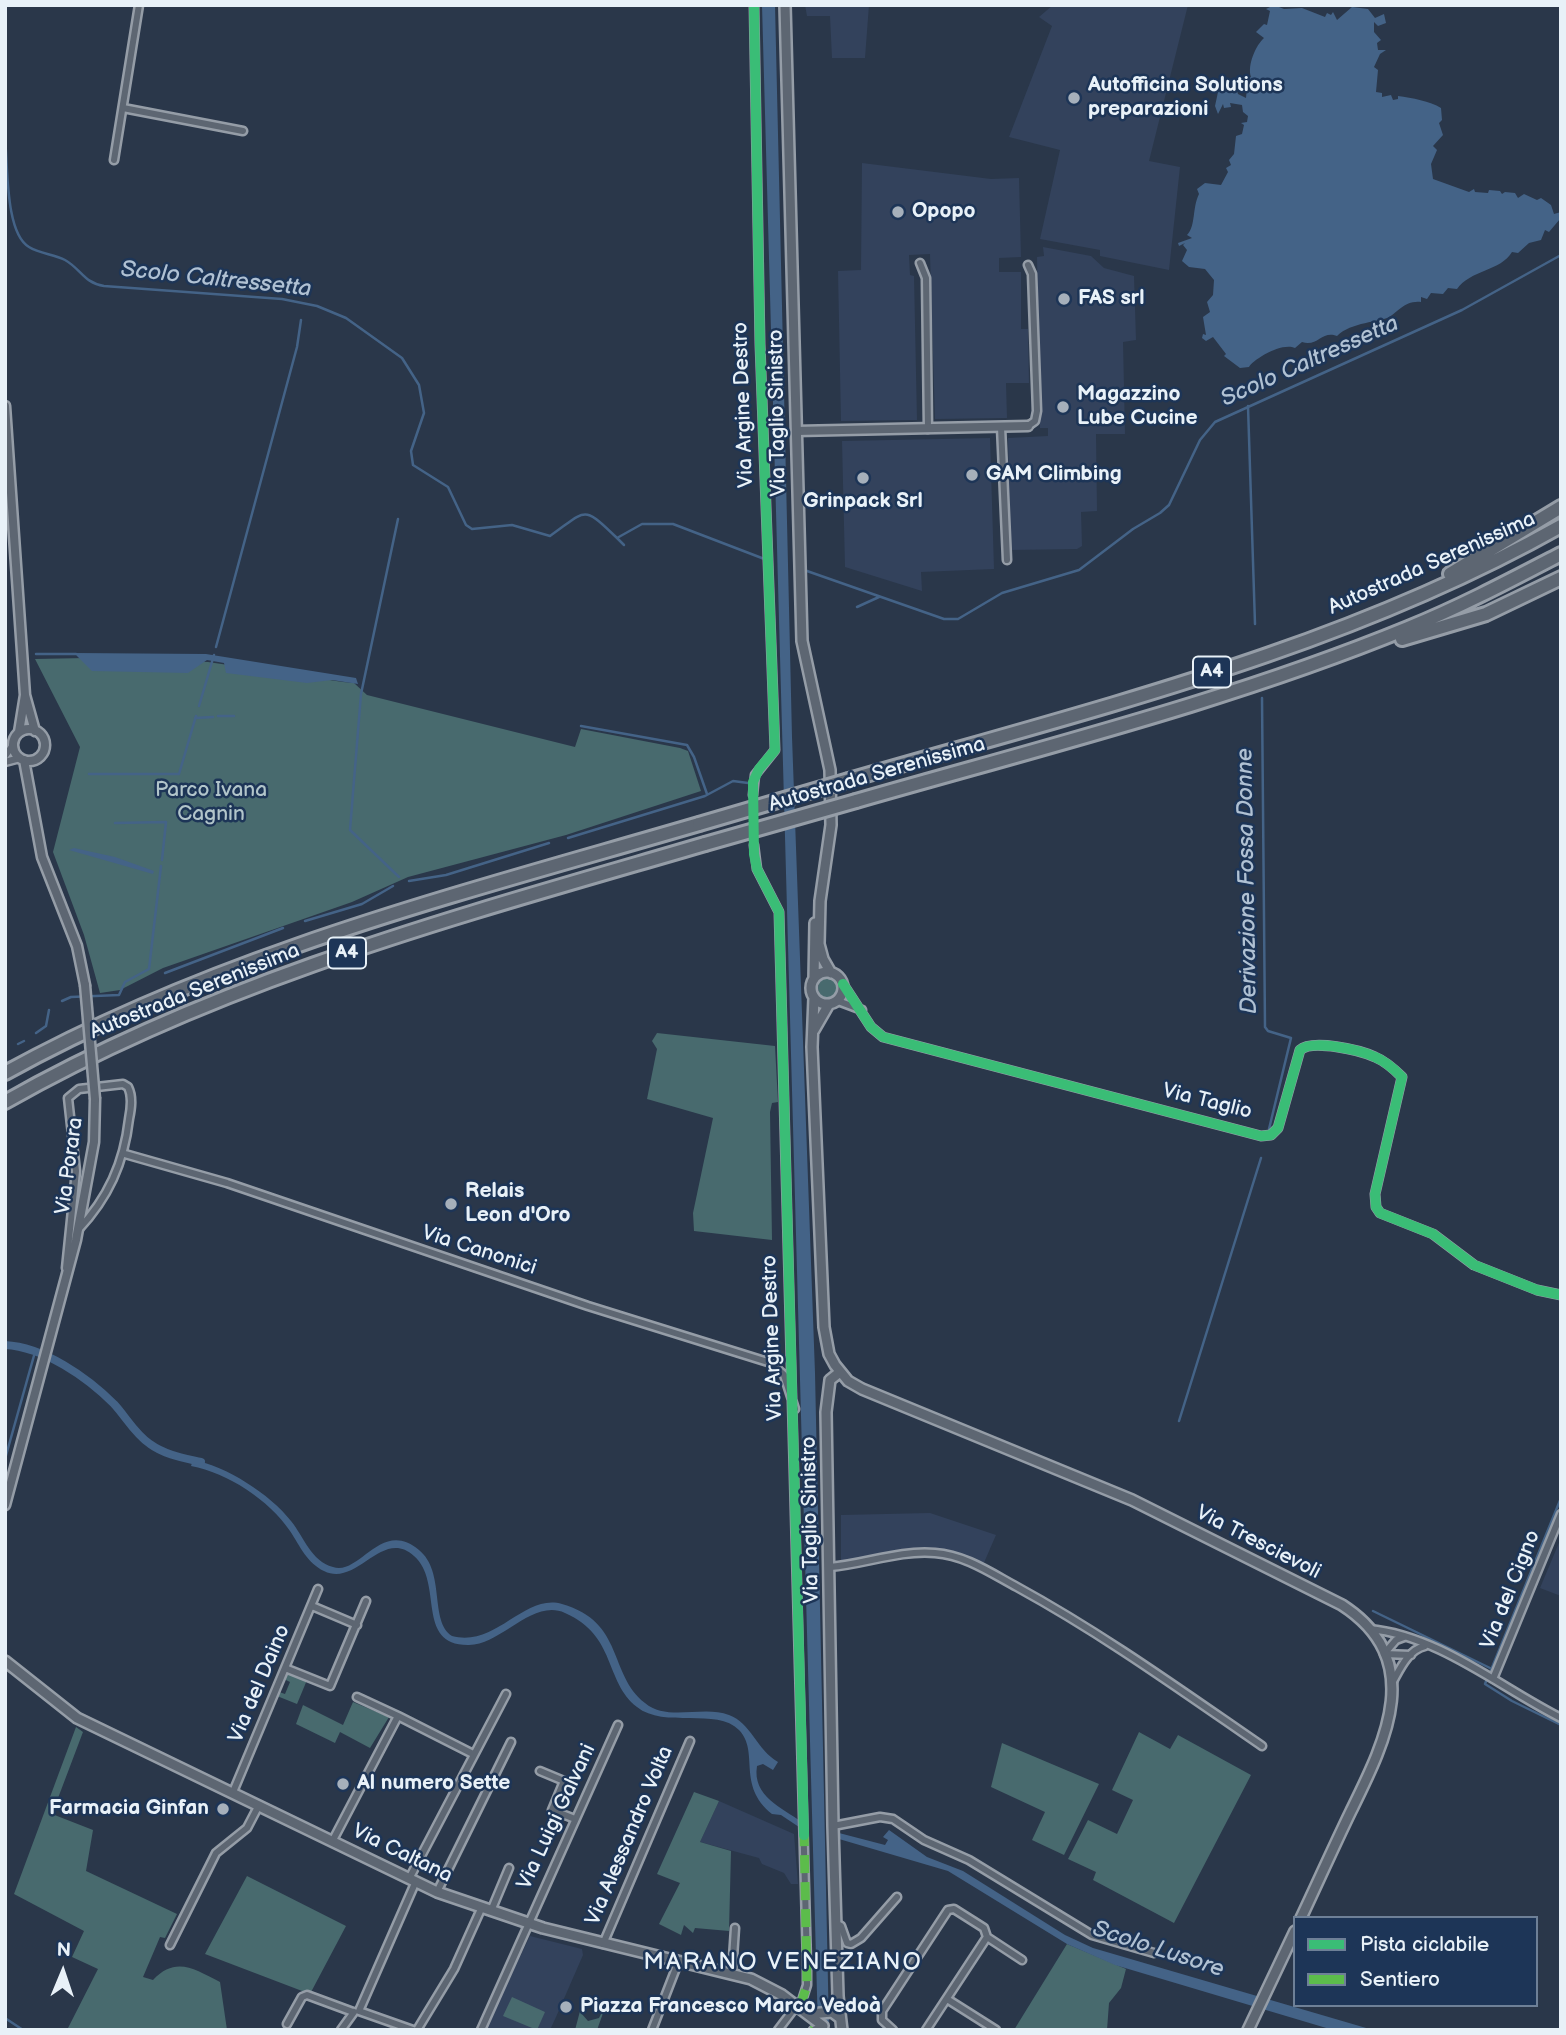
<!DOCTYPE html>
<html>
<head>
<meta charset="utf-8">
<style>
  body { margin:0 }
  #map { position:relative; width:1566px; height:2035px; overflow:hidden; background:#2a374a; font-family:"Balsamiq Sans",sans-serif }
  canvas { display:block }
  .frame { position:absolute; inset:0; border:7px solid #e8f1f8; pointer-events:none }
  .legend { position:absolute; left:1293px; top:1916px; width:245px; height:91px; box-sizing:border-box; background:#1d3557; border:2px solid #6e8097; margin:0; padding:9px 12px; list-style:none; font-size:21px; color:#e8f1f8 }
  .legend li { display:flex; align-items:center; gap:14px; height:35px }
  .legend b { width:35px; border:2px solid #6e8097 }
  .north { position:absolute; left:28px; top:1937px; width:70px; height:70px; -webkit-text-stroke:5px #1d3557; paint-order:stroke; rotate:2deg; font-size:19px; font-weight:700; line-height:28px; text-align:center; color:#e8f1f8 }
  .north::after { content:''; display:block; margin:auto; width:24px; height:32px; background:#e8f1f8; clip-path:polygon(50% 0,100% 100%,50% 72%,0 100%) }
</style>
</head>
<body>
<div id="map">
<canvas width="1566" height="2035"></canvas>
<div class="frame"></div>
<ul class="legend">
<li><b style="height:9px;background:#3abd76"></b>Pista ciclabile</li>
<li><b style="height:9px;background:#5cbc4b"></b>Sentiero</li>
</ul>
<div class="north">N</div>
</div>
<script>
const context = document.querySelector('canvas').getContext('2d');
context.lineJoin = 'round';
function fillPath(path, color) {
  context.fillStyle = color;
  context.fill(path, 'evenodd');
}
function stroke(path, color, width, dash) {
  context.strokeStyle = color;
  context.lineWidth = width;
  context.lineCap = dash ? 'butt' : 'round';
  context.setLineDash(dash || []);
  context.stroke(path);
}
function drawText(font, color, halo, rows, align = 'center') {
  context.font = font + ' "Balsamiq Sans",sans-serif';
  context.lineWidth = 5;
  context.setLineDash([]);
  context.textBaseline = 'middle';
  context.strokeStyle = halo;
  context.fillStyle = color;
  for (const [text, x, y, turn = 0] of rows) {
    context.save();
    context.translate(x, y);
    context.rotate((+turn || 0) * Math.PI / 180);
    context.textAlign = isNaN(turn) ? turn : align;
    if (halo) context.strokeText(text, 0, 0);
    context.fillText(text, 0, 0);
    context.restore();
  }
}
const built = new Path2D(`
  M805 5H869L865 58H832L830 16H807Z
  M1053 5H1188L1149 161 1180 167 1169 270 1100 256V250L1040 239 1060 150 1009 137 1052 26 1039 17Z
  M862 163 991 179 1019 178 1021 257 999 258V272H1021V329H1028L1029 383H1006L1007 418 935 419 930 254 909 255 910 275 914 276 917 420 841 421 838 271 861 270Z
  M1043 247 1091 256 1104 268 1134 276 1136 340 1123 342 1125 434H1096L1097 511 1081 512 1082 546 1077 549 1010 550 1008 438 1048 436V428H1040L1037 257 1044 256Z
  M990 438 994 569 921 572 922 591 845 567 842 441Z
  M930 1513 996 1535 983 1565 947 1551 917 1549 883 1552 841 1562V1515Z
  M1561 1538V1596L1540 1588Z
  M719 1801 794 1834 798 1884H791L784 1873 762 1864 759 1858 700 1842Z
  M530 1936 582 1949 583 1955 556 2017 550 2030H485Z`);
const green = new Path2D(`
  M86 658 208 662 343 682 354 683 367 695 575 747 581 729 680 748 688 751 701 791 566 835 408 877 352 902 163 968 120 990 100 993 84 935 53 852 80 747 35 659Z
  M818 988a10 10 0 1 1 20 0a10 10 0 1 1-20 0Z
  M657 1033 775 1046 778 1102 772 1103 770 1112 772 1240 694 1231 693 1213 713 1118 647 1099 657 1049 652 1041Z
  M288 1672 307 1680 297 1704 277 1696 279 1692 285 1694 290 1682 284 1679Z
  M353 1702 389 1717 370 1748 340 1732 335 1743 296 1724 303 1705 343 1725Z
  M76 1727 83 1732 52 1814 93 1830 86 1871 177 1914 165 1938 160 1937 143 1977 153 1980C176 1956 194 1969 220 1982L227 2030H67L98 1969 72 1957 84 1931 14 1894Z
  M1139 1732 1170 1749 1178 1735 1251 1775 1174 1923 1093 1880 1096 1872 1068 1859 1088 1820 1117 1834 1133 1800 1112 1790Z
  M1002 1743 1099 1784 1064 1855 1032 1840 1045 1812 991 1787Z
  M694 1792 719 1801 700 1842 731 1851 729 1931 695 1928 693 1933 684 1925 681 1935 659 1924 680 1883 657 1874Z
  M247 1876 346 1926 310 1994 205 1954Z
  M1067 1944 1126 1969 1121 1988 1109 2003 1107 2030H1014Z
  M584 1996 581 2013 588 2021 599 2018 607 2002 597 2030H575Z
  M512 1997 545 2012 537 2030 503 2016Z`);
const water = new Path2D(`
  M762 5H775L792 737 815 1373 829 2030H818Z
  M1274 5 1284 9 1302 8 1325 17 1327 13 1331 15 1333 12 1337 20 1352 7 1368 9 1375 18 1384 14 1386 23 1378 26 1374 22V32L1381 40 1377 43 1378 50H1386L1380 54 1374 67 1378 70 1376 92 1382 93V97L1391 95 1393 100 1398 99V96C1412 98 1430 101 1441 108L1442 120 1439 123 1443 135 1433 146 1437 150 1431 164 1433 179 1469 192 1474 189 1475 192 1488 193 1489 190 1500 191 1502 194 1505 192 1515 193 1518 198 1524 194 1537 200 1541 198 1551 205 1554 214 1561 212 1560 219 1549 232 1545 230 1541 240 1529 243 1518 253 1512 252C1501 271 1470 270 1457 289L1448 288 1443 294 1431 293 1427 299 1421 297V302C1405 300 1397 313 1389 317 1380 322 1351 322 1337 336 1322 330 1318 347 1302 342L1295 348C1281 342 1253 360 1249 367L1240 368 1224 356 1226 354 1213 337 1206 341 1202 338 1203 334 1206 335 1203 317 1210 312 1207 302 1213 295 1214 280 1205 269 1189 267 1182 261 1187 250 1183 245 1185 243 1179 246 1178 243 1192 238 1187 235C1196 226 1192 208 1199 194L1197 189 1205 183 1221 185 1228 172 1226 168 1231 165 1229 160 1234 154 1236 136 1242 134 1244 125 1241 123 1247 122 1248 116 1243 112 1242 105 1230 103 1231 107 1224 108 1223 104 1218 114 1215 106 1218 92 1224 88H1236L1238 94 1246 98 1248 77H1251C1247 65 1256 45 1264 38L1256 32 1264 24 1267 25 1270 11 1266 9Z
  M74 653 206 654 356 678 358 684 332 680 307 683 226 673 224 663 207 660 188 673 92 671Z
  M74 848 115 857 154 871 153 874 69 850Z
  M193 1460C226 1466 270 1494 291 1521 304 1537 311 1561 333 1567 360 1576 381 1518 419 1550 446 1572 429 1621 452 1636 496 1648 524 1593 562 1604 625 1622 608 1674 645 1703 667 1722 703 1705 729 1715 751 1723 757 1750 778 1762L773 1770 763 1764 757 1766C752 1796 782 1808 802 1822V1829L781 1815 772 1814C736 1785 760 1752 739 1730 717 1707 664 1729 637 1707 604 1681 617 1636 565 1613 532 1598 501 1646 468 1645 415 1645 444 1582 414 1556 382 1527 357 1588 324 1571 307 1563 300 1546 290 1531 269 1500 228 1473 191 1466Z
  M889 1830 927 1857 963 1871 1065 1935 1093 1948 1373 2030H1333L1115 1965 1067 1944 948 1871 839 1839V1833L885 1845 888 1840 883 1837Z`);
const stream = new Path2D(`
  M5 139C8 165 5 233 29 247 40 254 54 254 65 260 81 269 84 283 104 286L282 299 317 306 346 318 402 358 419 385 424 413 411 451 413 465 448 487 466 525 472 529 512 525 550 536C587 510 582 504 617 538L642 524H673L767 560
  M1248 406 1255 624
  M398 519 361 694 350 830 399 877
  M617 538 624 545
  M807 571 944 619H958L1002 593 1079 570 1133 529 1160 513 1169 505 1200 440 1215 422 1462 310 1561 255
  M857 607 879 597
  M216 647 297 347 301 320
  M36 654H76
  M1262 698 1265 1027 1268 1031 1291 1038 1269 1129
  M199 706 214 655
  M218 716H234
  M195 718 213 717
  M581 726 687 745 694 757 707 794
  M89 774H179L196 716
  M115 823 166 822 162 860
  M568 838 705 796 733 781 748 783
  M409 881 446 875 549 843
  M305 921 362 904 393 886
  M165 973 283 928
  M62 1001 71 997 119 995 125 982 149 969 161 866
  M36 1033 46 1026 49 1010
  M18 1044 24 1041
  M1179 1421 1261 1158
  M5 1459 35 1352
  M1373 1611 1490 1668
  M1491 1670 1561 1498
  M1487 1679 1485 1684 1512 1701 1561 1725
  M5 2018 23 2030`);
const canal = new Path2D(`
  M5 1345C44 1347 87 1377 114 1404 126 1417 135 1434 150 1444 165 1455 184 1458 201 1462`);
const minorTunnel = new Path2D(`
  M753 795 754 845`);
const minor = new Path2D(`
  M123 108 243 131
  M114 160 139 5
  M920 263 926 278 928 429
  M1028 265 1032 274 1037 411 1035 421 1028 426
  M1001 427 1007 560
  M5 756 13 745
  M5 762 20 758
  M753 795 755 775 775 750 760 344 754 5
  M754 845 757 869 779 912 807 1964V1985L800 2007
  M843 984 871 1027 883 1037 1261 1136 1271 1135 1278 1128 1300 1050C1312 1039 1360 1050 1375 1057 1385 1061 1394 1069 1402 1077L1375 1194 1376 1207 1380 1213 1433 1234 1474 1265 1537 1290 1561 1295
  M838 1001 862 1010
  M125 1154 227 1183 588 1306 771 1363 784 1375 795 1409
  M66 1268 76 1171 68 1098 79 1089 123 1084 128 1087C133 1097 131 1109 129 1119 124 1163 108 1198 78 1230
  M830 1567C866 1564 898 1550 935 1553 965 1555 991 1573 1017 1587 1103 1634 1182 1691 1262 1746
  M312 1606 357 1625
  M1369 1629C1438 1635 1501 1688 1561 1718
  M1404 1637 1396 1640 1384 1654 1411 1655
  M285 1668 330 1686 366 1601
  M1493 1679 1561 1514
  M1392 1683C1400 1669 1408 1650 1425 1646
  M357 1697 398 1716
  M540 1771 564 1781 552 1810 575 1819
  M233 1792 318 1589
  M833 1826 880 1817 893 1819 924 1840 969 1860 1092 1935 1154 1953
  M333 1840 398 1716 473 1754
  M410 1877 506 1694
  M437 1892 511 1742
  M491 1911 509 1868
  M837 1924 841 1926 847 1943 851 1944 861 1938 897 1897
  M603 1944 690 1741
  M170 1945 216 1853 247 1828 259 1805
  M732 1973 735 1928
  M947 1999 996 2030
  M359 2011 416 1881
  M359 2011 413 2030
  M287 2024 302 1997 307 1995 353 2012
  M341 2030 354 2012
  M417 2030 454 1969 481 1909
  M481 2030 618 1725
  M652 2030 678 1963
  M778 2030 797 2005
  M813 2030 823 2026
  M893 2030 882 2020V2011L948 1910 954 1909 984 1928 987 1937 1022 1960
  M926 2030 987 1937`);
const tertiary = new Path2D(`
  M5 406 25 695 19 732
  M796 431 1028 426
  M25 695 35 731
  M13 745a16 16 0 1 1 32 0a16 16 0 1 1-32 0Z
  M24 760 42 857 77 946 85 985
  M5 1505 76 1240 94 1142 95 1099`);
const secondary = new Path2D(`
  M785 5 802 641 830 770 831 825 820 901 819 944 823 959 831 973
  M811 988a16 16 0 1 1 32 0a16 16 0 1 1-32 0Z
  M814 979 815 923
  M814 997 812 1047 824 1327 829 1354 835 1365 848 1381 862 1389 1132 1500 1342 1605C1427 1660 1385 1742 1351 1811 1334 1846 1318 1882 1301 1918
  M814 1030 829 1004
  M840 1372 830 1380 826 1412 833 1826 838 1996 842 2030
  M5 1661 77 1718 437 1892 543 1928 751 1979 782 1995 823 2026
  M810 2014 832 2012 840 2018
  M1248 2030 1295 1931`);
const motorway = new Path2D(`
  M1450 574 1561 507
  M1402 639 1486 614 1561 578
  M849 780C1090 710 1341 650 1561 526
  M856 801C1040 748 1230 701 1408 628 1460 607 1511 580 1561 554
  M5 1073C222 953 463 893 699 824
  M5 1102C223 978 466 914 705 844`);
const tertiaryBridge = new Path2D(`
  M85 985 95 1099`);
const motorwayBridge = new Path2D(`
  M699 824 849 780
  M705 844 856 801`);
const quiet = new Path2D(`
  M800 2007 807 1985 804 1829
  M813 2030 814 2029`);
const cycleway = new Path2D(`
  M754 5 760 344 775 750 759 769 753 782 754 854 757 869 779 912 804 1835
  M843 984 871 1027 883 1037 1261 1136 1271 1135 1278 1128 1300 1050C1312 1039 1360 1050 1375 1057 1385 1061 1394 1069 1402 1077L1375 1194 1376 1207 1380 1213 1433 1234 1474 1265 1537 1290 1561 1295`);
const markers = [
  [1074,98,7,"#a6b0bb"],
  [898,212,7,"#a6b0bb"],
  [1064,299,7,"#a6b0bb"],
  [1063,407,7,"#a6b0bb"],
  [972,475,7,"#a6b0bb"],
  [863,478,7,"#a6b0bb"],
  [451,1204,7,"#a6b0bb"],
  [343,1784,7,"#a6b0bb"],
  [223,1809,7,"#a6b0bb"],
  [566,2007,7,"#a6b0bb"]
];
const shields = [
  [1212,672,38],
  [347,953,38]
];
const shieldNames = [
  ["A4",1212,672],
  ["A4",347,953]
];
const poiNames = [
  ["Autofficina Solutions",1088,86],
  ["preparazioni",1088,110],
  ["Opopo",912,212],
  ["FAS srl",1078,299],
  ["Magazzino",1077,395],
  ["Lube Cucine",1077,419],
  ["GAM Climbing",986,475],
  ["Grinpack Srl",863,502,"center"],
  ["Relais",465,1192],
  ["Leon d'Oro",465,1216],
  ["Al numero Sette",357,1784],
  ["Farmacia Ginfan",209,1809,"right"],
  ["Piazza Francesco Marco Vedoà",580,2007]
];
const streetNames = [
  ["Via Argine Destro",744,405,-92],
  ["Via Taglio Sinistro",778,413,-91],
  ["Autostrada Serenissima",1432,564,-24],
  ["Autostrada Serenissima",877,775,-16],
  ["Autostrada Serenissima",195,992,-22],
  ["Via Taglio",1207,1102,14],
  ["Via Porara",70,1166,-82],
  ["Via Canonici",479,1251,18],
  ["Via Argine Destro",773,1338,-92],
  ["Via Taglio Sinistro",811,1520,-91],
  ["Via Trescievoli",1258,1543,27],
  ["Via del Cigno",1511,1590,-68],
  ["Via del Daino",260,1684,-67],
  ["Via Luigi Galvani",557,1817,-65],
  ["Via Alessandro Volta",630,1836,-67],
  ["Via Caltana",402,1854,26]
];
const parkNames = [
  ["Parco Ivana",211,791],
  ["Cagnin",211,815]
];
const waterNames = [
  ["Scolo Caltressetta",216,280,6],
  ["Scolo Caltressetta",1310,362,-24],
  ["Derivazione Fossa Donne",1248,881,-91],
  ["Scolo Lusore",1158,1950,18]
];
const quarterNames = [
  ["MARANO VENEZIANO",783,1963]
];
fillPath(built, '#33425c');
fillPath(green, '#486a6e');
fillPath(water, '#446387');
stroke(stream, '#446387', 2.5);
stroke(canal, '#446387', 8);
stroke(minorTunnel, '#465364', 6, [6, 3]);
stroke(minor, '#959da7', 11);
stroke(tertiary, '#959da7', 13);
stroke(secondary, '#959da7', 14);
stroke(motorway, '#959da7', 18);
stroke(minor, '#5d6672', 6);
stroke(tertiary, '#5d6672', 8);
stroke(secondary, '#5d6672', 9);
stroke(motorway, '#5d6672', 12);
stroke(tertiaryBridge, '#959da7', 13, []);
stroke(motorwayBridge, '#959da7', 18, []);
stroke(tertiaryBridge, '#5d6672', 8);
stroke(motorwayBridge, '#5d6672', 12);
stroke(quiet, '#5cbc4b', 9, [18, 9]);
stroke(cycleway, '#3abd76', 10);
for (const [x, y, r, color] of markers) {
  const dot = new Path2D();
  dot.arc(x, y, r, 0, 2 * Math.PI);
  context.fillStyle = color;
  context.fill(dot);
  stroke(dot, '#1d3557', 2.5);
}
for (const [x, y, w] of shields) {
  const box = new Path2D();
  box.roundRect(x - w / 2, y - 15.5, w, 31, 5);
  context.fillStyle = '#1d3557';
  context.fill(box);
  stroke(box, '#e8f1f8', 2);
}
drawText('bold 19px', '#e8f1f8', null, shieldNames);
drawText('bold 21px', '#e8f1f8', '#1d3557', poiNames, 'left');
drawText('21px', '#e8f1f8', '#1d3557', streetNames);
drawText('21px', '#b2c5ca', '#1d3557', parkNames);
drawText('italic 23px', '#b0c1d3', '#1d3557', waterNames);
context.letterSpacing = '2px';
drawText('24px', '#e8f1f8', '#1d3557', quarterNames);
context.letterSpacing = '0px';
</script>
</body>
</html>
